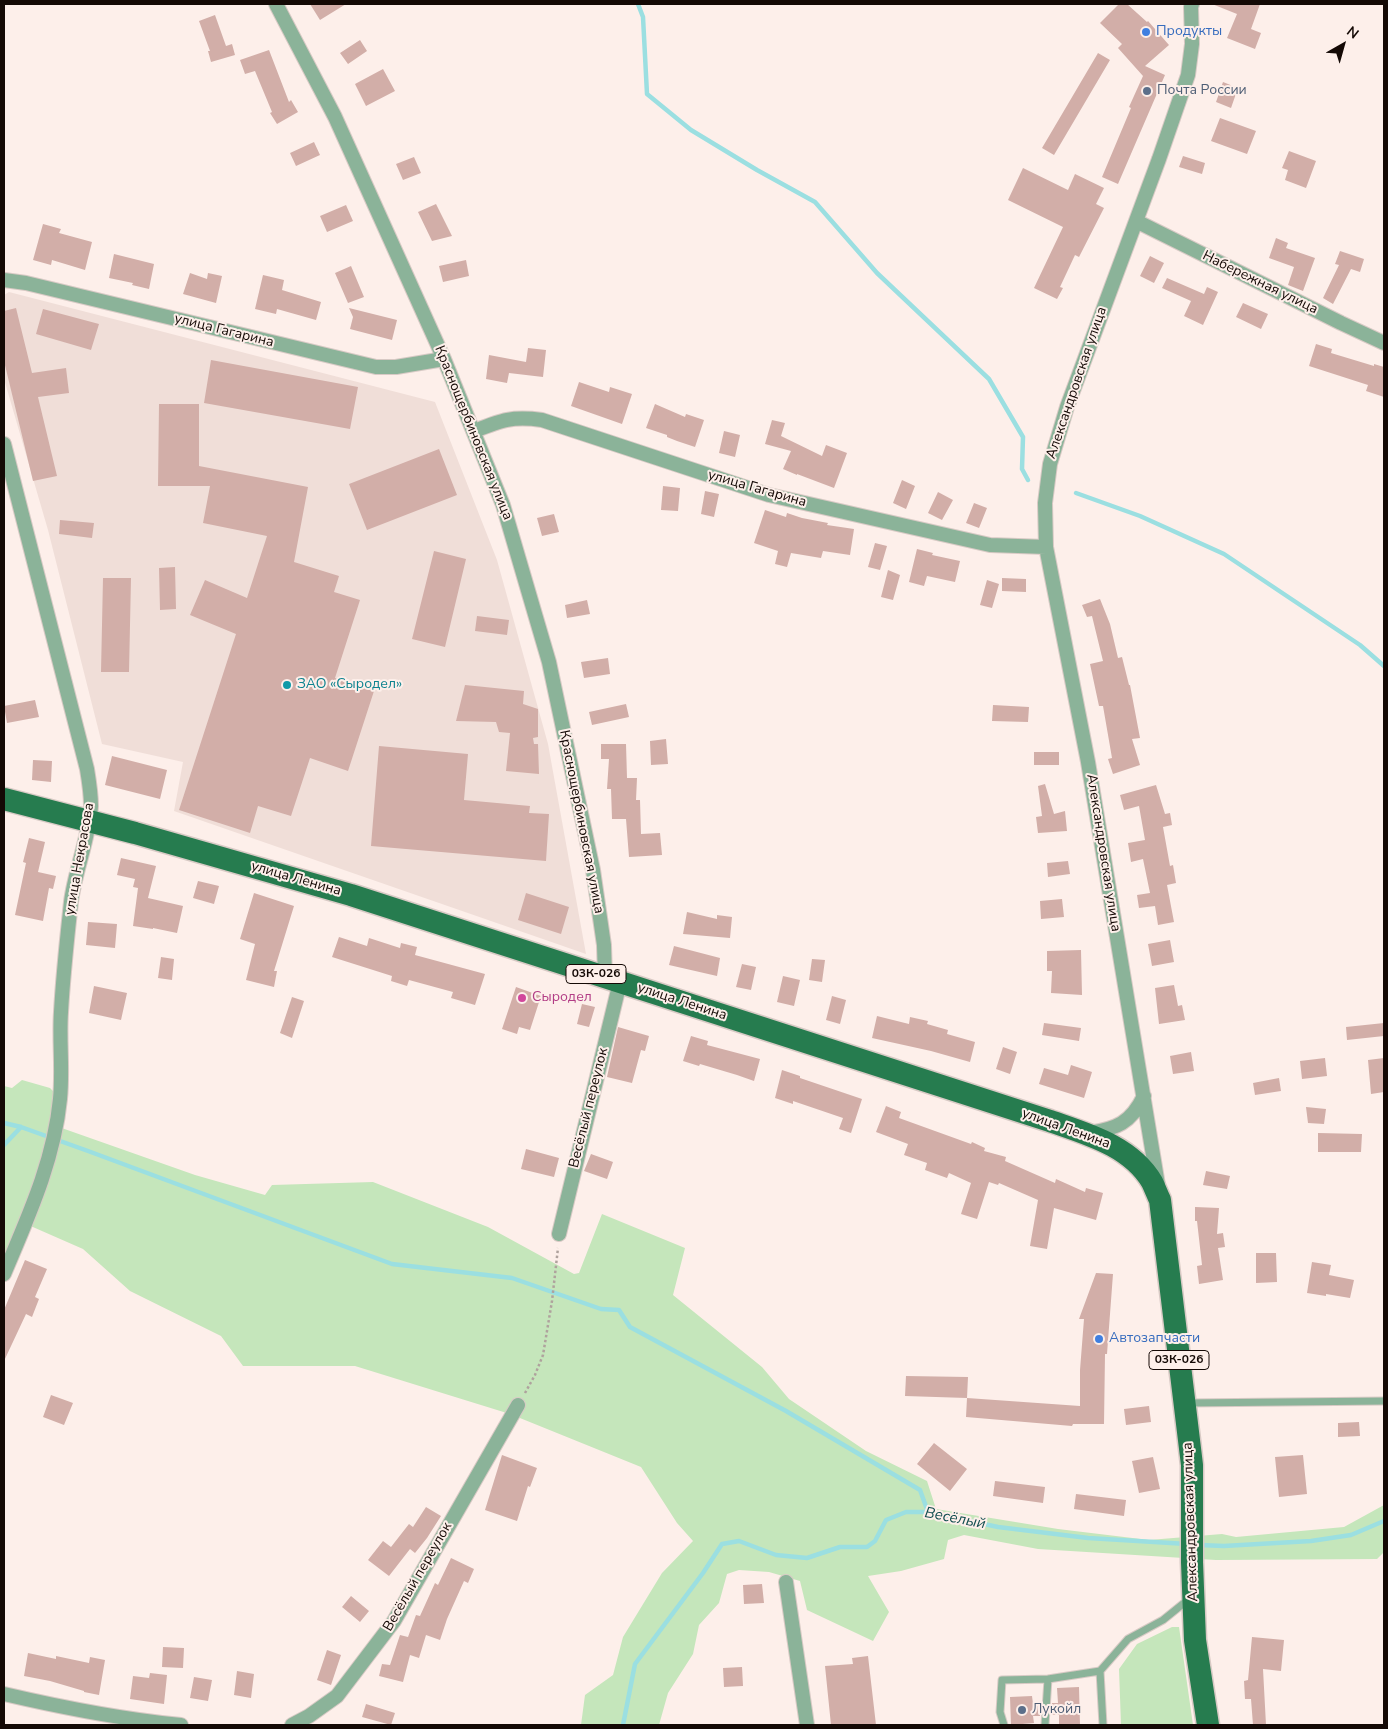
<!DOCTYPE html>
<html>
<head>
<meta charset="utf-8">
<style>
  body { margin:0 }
  #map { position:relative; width:1388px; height:1729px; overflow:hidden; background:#fdefea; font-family:"Nunito Sans",sans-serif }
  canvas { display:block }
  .frame { position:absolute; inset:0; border:5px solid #140905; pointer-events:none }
  .north { position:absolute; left:1318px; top:20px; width:50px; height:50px; -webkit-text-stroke:4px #fdefea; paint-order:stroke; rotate:38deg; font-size:14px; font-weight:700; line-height:20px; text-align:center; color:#140905 }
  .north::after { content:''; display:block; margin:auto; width:18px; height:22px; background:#140905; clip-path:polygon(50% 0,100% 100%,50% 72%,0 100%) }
</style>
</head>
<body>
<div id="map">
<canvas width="1388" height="1729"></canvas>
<div class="frame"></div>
<div class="north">N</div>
</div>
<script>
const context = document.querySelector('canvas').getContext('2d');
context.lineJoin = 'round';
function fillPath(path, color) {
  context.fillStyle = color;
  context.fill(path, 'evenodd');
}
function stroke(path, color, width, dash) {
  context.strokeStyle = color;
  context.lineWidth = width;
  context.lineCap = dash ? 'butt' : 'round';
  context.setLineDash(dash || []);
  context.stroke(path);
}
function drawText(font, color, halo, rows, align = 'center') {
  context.font = font + ' "Nunito Sans",sans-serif';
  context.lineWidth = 4;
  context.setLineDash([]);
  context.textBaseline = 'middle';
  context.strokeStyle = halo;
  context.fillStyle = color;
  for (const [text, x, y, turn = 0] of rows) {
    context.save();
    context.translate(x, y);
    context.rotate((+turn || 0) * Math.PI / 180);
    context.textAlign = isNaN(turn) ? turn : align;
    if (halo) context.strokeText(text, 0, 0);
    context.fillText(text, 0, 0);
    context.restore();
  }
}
const built = new Path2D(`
  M9 292 435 402 497 560 548 744 586 954 174 811 183 762 102 744 48 530 4 379V295Z`);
const green = new Path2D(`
  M22 1080 50 1088 60 1098 56 1126 195 1175 265 1195 272 1185 373 1182 488 1227 574 1274 579 1273 602 1214 685 1248 673 1295 762 1367 789 1399 866 1451 927 1481 936 1509 1058 1529 1149 1540 1222 1534 1236 1537 1344 1527 1384 1505V1552L1377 1559 1216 1560 1038 1549 964 1535 948 1540 944 1559 901 1571 868 1576 889 1612 873 1641 807 1610 800 1581 769 1572 739 1570 727 1574 719 1603 699 1625 693 1654 668 1693 659 1725H581L585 1695 613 1675 623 1637 662 1573 693 1541 677 1523 641 1467 510 1414 355 1366H243L221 1336 130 1291 83 1249 26 1224 4 1274V1086L12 1088Z
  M1172 1627H1179L1193 1725H1121L1119 1669 1137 1644Z`);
const stream = new Path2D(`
  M638 4 643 17 647 94 691 130 757 170 815 202 877 273 989 379 1023 437 1022 469 1028 480
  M1076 493 1140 516 1224 554 1360 645 1384 666
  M4 1123 21 1127 88 1151 392 1264 512 1278 601 1309 619 1310 630 1327 786 1411 920 1490 928 1512
  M4 1145 21 1127
  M1199 1545 1224 1546 1311 1541 1351 1535 1384 1521
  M623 1725 635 1664 703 1573 722 1544 739 1541 776 1555 807 1558 840 1547H867L875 1541 886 1520 906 1512H928L998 1527 1088 1538 1187 1544`);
const building = new Path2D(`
  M310 4H346L320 20Z
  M1119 4H1127L1147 22 1148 21 1169 45 1145 66 1165 75 1118 184 1102 177 1131 108 1129 107 1143 76 1118 48 1122 44 1100 23Z
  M1212 4H1260L1251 29 1261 33 1255 49 1227 38 1237 14Z
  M215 15 226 46 232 44 235 55 211 62 208 51H210L199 21Z
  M360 40 367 51 348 64 340 53Z
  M269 50 289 102 291 100 298 112 277 124 270 113 272 112 255 71 245 74 240 60Z
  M1098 53 1110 60 1054 155 1042 148Z
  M383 69 395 91 366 106 355 84Z
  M1223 82 1238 88 1231 108 1216 102Z
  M1220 118 1256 131 1247 154 1211 141Z
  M314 142 320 155 296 166 290 153Z
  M1289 151 1316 161 1306 188 1285 180 1288 170 1282 168Z
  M1183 156 1205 163 1202 174 1179 167Z
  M414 157 421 173 403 180 396 164Z
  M1023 168 1068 190 1075 174 1104 188 1096 204 1104 208 1079 257 1075 255 1060 287 1063 288 1057 299 1034 288 1063 227 1008 200Z
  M436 204 452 236 432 241 418 212Z
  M346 205 353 221 327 232 320 216Z
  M43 224 61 229 59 233 92 242 85 270 52 260 51 265 33 260Z
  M1276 238 1288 243 1286 248 1315 258 1303 291 1288 285 1294 267 1269 258Z
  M1340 251 1364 259 1360 272 1351 269 1333 304 1323 298 1339 265 1335 264Z
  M114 254 154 264 149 289 132 285 133 283 109 278Z
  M1150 256 1164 263 1154 283 1140 276Z
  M466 260 469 276 443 282 439 266Z
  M351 266 364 297 348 303 335 273Z
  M190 273 207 279 208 273 222 276 216 303 183 294Z
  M263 275 284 280 282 290 321 302 316 320 277 309 276 314 255 309Z
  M1167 278 1204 294 1207 287 1218 292 1203 325 1184 316 1191 301 1162 288Z
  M1243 303 1268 314 1261 329 1236 317Z
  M16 308 32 373 66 368 69 393 38 397 57 476 33 481 4 361V311Z
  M349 308 397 320 392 340 350 329 353 317Z
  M43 309 99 324 91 350 36 334Z
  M1316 344 1332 349 1331 353 1374 366V364L1384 367V397L1366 391 1368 385 1309 366Z
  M528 348 546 350 543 377 509 373 507 383 486 379 489 355 526 362Z
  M211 360 358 387 350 429 204 403Z
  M579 382 609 392 610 387 632 394 622 424 571 406Z
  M159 404H199V466L308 487 294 562 339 576 334 592 360 600 335 678 374 691 348 771 310 758 291 816 258 806 250 833 179 810 236 634 190 615 205 580 247 598 267 536 203 523 210 486H158Z
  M655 404 685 417 686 414 704 420 695 447 677 441 667 437V435L646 428Z
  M772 420 785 423 781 436 822 456 826 445 847 453 834 488 797 474V475L783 469 791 451 765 444Z
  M724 431 740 435 735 457 719 453Z
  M439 449 457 495 367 530 349 484Z
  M902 480 915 486 906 509 893 503Z
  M663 486 680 488 678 511 661 510Z
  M705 491 719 494 714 517 701 514Z
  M938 492 953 500 942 520 928 513Z
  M974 503 987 508 979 528 966 523Z
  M765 510 786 517 787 513 802 518 828 523 827 525 854 529 850 555 823 551 821 558 791 553 787 567 775 564 778 551 754 543Z
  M554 514 559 532 542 536 537 518Z
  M60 520 94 523 92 538 59 534Z
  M875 543 887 546 880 570 868 567Z
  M917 549 933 553 932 555 960 561 955 582 927 576 924 586 909 582Z
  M434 551 466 559 445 647 412 639Z
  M175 567 176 609 160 610 159 568Z
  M888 570 900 575 893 600 881 597Z
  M103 578H131L129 672H101Z
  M1002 578 1026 579V592L1002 591Z
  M987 580 999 584 992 608 980 605Z
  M1100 599 1110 624 1118 658 1122 657 1129 685H1130L1140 738 1132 739 1140 765 1113 774 1108 759 1112 758 1103 706H1099L1090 664 1103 661 1092 616 1087 617 1082 605Z
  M587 600 590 614 567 618 565 605Z
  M477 616 509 620 507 635 475 631Z
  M608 658 610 674 584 678 581 662Z
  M465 685 524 691 523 704 538 709V737L533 738 534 744H538L539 774 506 771 510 733 499 732 496 722 456 721Z
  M35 700 39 717 7 723 4 706Z
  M626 704 629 717 592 725 589 712Z
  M993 705 1029 707 1028 722 992 721Z
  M666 739 668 764 651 765 650 741Z
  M601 744H626L627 778H637L636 800H640L641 834 660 833 662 855 629 857 626 819H612L611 789H607L609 759H601Z
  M379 746 468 754 464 800 530 806 529 813 549 814 546 861 371 846Z
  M1034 752H1059V765H1034Z
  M112 756 167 770 160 799 105 785Z
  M33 760 52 761 51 782 32 780Z
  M1045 784 1054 814 1065 811 1067 831 1038 833 1036 817 1042 816 1038 786Z
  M1156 785 1165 814 1170 813 1172 825 1163 827 1170 866 1173 865 1176 883 1167 885 1174 922 1158 925 1155 906 1139 908 1137 895 1150 893 1143 859 1131 862 1128 843 1145 840 1139 806 1124 810 1120 795Z
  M29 838 45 842 38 872 56 876 53 889 49 888 43 921 15 915 26 863 23 862Z
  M121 858 156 866 148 898 183 906 177 933 153 928V929L133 926 138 888 133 887 135 879 117 875Z
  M1068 861 1070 874 1048 877 1047 863Z
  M198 881 219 886 214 904 193 898Z
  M254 893 294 906 274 971H277L274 987 246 980 255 944 240 939Z
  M526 893 569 907 561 934 518 920Z
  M1062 899 1064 917 1041 919 1040 901Z
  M687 912 717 919V915L732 917 730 938 683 934Z
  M88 922 117 924 115 948 86 945Z
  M339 937 367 946 369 938 400 948 401 943 417 947 415 955 485 974 475 1005 451 998 453 992 409 980 407 986 391 981 392 976 332 957Z
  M1170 940 1174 962 1152 966 1148 944Z
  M674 946 720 958 717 976 669 965Z
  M1081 950 1082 995 1051 993 1052 971H1047V951Z
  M161 957 174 959 172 980 158 978Z
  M812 959 825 960 822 982 809 980Z
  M742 964 756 967 751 990 736 987Z
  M783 976 800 980 794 1006 777 1002Z
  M1174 985 1178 1006 1182 1005 1185 1020 1159 1024 1155 988Z
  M94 986 127 993 121 1020 89 1013Z
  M516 987 541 996 530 1030 519 1027 517 1034 502 1029Z
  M832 996 846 1000 840 1024 826 1020Z
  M292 997 304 1001 292 1038 280 1033Z
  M582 1004 595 1007 589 1027 577 1024Z
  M877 1016 909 1024 910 1017 928 1021 927 1024 948 1030 947 1034 975 1042 970 1062 931 1051 872 1038Z
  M1044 1023 1081 1028 1079 1041 1042 1035Z
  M1384 1023V1036L1347 1040 1346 1027Z
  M618 1027 649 1036 645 1051 641 1050 632 1083 607 1077Z
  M691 1036 708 1041 707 1045 760 1059 754 1081 737 1075 700 1064 699 1066 683 1061Z
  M1003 1047 1017 1052 1010 1074 996 1069Z
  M1191 1052 1194 1071 1173 1074 1170 1056Z
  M1325 1058 1327 1076 1302 1079 1300 1061Z
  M1384 1058V1092L1371 1094 1368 1060Z
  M1071 1065 1092 1072 1084 1098 1039 1084 1044 1068 1068 1075Z
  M782 1070 800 1076V1078L862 1099 851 1133 839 1129 843 1118 793 1101V1104L775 1098Z
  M1279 1078 1281 1091 1255 1095 1253 1083Z
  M886 1106 901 1112 899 1118 971 1144 972 1142 985 1148 984 1151 1006 1157 1005 1161 1055 1183 1056 1179 1085 1192 1086 1188 1103 1193 1096 1220 1054 1208 1047 1249 1030 1246 1038 1200 999 1183 998 1185 989 1182 977 1219 961 1214 971 1183 949 1173 947 1178 925 1170 927 1163 904 1155 908 1144 876 1132Z
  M1306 1107 1326 1109 1324 1124 1308 1123Z
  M1318 1133 1362 1134 1361 1152H1318Z
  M526 1149 559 1158 554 1177 521 1169Z
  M591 1154 613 1162 607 1179 584 1171Z
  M1206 1171 1230 1176 1227 1189 1203 1185Z
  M1195 1207 1219 1208 1217 1234 1223 1233 1225 1247 1218 1248 1223 1280 1199 1284 1197 1266 1202 1265 1197 1221H1195Z
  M1256 1253H1276L1277 1282 1256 1283Z
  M25 1260 47 1269 35 1297 39 1299 32 1317 26 1314 4 1361V1310Z
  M1312 1262 1331 1265 1329 1275 1354 1280 1350 1298 1326 1294V1296L1307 1293Z
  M1096 1273 1113 1274 1107 1354H1105L1104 1424H1073L1072 1426 966 1417 967 1398 1080 1406V1370L1084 1319H1079Z
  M906 1376 968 1377 967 1398 905 1396Z
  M51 1395 73 1403 64 1425 43 1417Z
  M1149 1406 1151 1422 1126 1425 1124 1409Z
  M1359 1422 1360 1436 1338 1437V1423Z
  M934 1443 967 1469 950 1491 917 1464Z
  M502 1455 537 1468 530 1487 528 1486 517 1521 485 1510Z
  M1303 1455 1307 1494 1279 1497 1275 1457Z
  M1153 1457 1160 1489 1139 1493 1132 1461Z
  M995 1481 1045 1487 1043 1503 993 1496Z
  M1076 1494 1126 1500 1124 1516 1074 1509Z
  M426 1507 441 1516 427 1538 415 1553 410 1549 389 1576 368 1560 383 1541 391 1547 409 1524 413 1527Z
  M451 1558 474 1569 468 1583 464 1581 447 1619 440 1640 426 1635 419 1658 410 1655 403 1682 379 1676 382 1664 390 1665 400 1635 408 1637 416 1615 420 1616 435 1583 438 1585Z
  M762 1584 764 1603 744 1604 743 1585Z
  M351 1596 369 1611 360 1622 342 1607Z
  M1252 1637 1284 1640 1281 1671 1263 1669 1266 1725H1253L1251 1699H1245L1244 1681 1248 1680Z
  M163 1647 184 1648 183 1668 162 1667Z
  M327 1650 341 1655 331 1685 317 1680Z
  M28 1653 56 1659V1656L89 1663 90 1657 105 1660 99 1695 84 1692V1691L50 1681 24 1676Z
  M868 1656 876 1725H831L825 1666 853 1664 852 1658Z
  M742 1667 743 1686 724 1687 723 1668Z
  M237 1671 254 1674 251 1698 234 1695Z
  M150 1673 167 1675 164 1704 130 1699 133 1676 149 1678Z
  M194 1677 212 1680 208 1701 190 1698Z
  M1079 1687 1080 1725H1059V1715H1051L1052 1703H1058L1057 1688Z
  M1032 1696 1033 1704H1041L1040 1716H1033L1034 1723 1011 1725 1010 1697Z
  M366 1704 395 1713 391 1725 362 1717Z`);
const path = new Path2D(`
  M525 1393 535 1375 543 1355 552 1301 558 1248`);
const lane = new Path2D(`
  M1187 1403 1384 1401
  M1100 1671 1103 1725
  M1004 1725 1000 1712 1002 1680 1048 1679 1100 1671 1128 1639 1163 1620 1189 1599
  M1045 1725 1048 1679`);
const street = new Path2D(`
  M276 4 335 117 444 359 503 505 549 662 593 870 604 945 605 977
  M1136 221 1341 323 1384 343
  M4 280 26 283 376 367H396L444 359
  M474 431C502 420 512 416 542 420L769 495 990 545 1046 547
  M4 444 87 769C89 781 91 794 91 806 89 839 75 870 71 902 67 939 63 975 61 1012 59 1040 63 1070 60 1099 54 1161 28 1217 4 1274
  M1089 1133C1116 1129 1131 1123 1144 1096
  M1158 1185 1088 762 1046 547 1045 503 1050 464 1067 407 1159 159 1188 75 1192 44 1191 7 1192 4
  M559 1234 620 982
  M786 1582 807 1725
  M4 1694C64 1708 119 1719 181 1725
  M292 1725 309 1716 337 1696 394 1621 518 1405`);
const primary = new Path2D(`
  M4 799 135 833 351 895 1050 1121C1087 1134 1131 1146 1152 1182 1155 1188 1157 1194 1160 1200L1192 1465V1562L1195 1640 1208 1725`);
const markers = [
  [1146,32,5,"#3f7fe0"],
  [1147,91,5,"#5c6f8a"],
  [287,685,5,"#0f9aa8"],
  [522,998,5,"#d1479c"],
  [1099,1339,5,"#3f7fe0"],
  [1022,1710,5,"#5c6f8a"]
];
const shields = [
  [596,974,60],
  [1179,1360,60]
];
const shieldNames = [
  ["03К-026",596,974],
  ["03К-026",1179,1360]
];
const shopNames = [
  ["Продукты",1156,32],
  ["Автозапчасти",1109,1339]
];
const serviceNames = [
  ["Почта России",1157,91],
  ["Лукойл",1032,1710]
];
const streetNames = [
  ["Набережная улица",1260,283,26],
  ["улица Гагарина",224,331,14],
  ["Александровская улица",1077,383,-71],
  ["Краснощербиновская улица",473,433,68],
  ["улица Гагарина",757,489,16],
  ["Краснощербиновская улица",581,822,79],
  ["Александровская улица",1103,853,81],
  ["улица Некрасова",80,859,-80],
  ["улица Ленина",296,879,16],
  ["улица Ленина",682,1002,18],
  ["Весёлый переулок",589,1108,-76],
  ["улица Ленина",1066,1129,20],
  ["Александровская улица",1191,1522,-92],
  ["Весёлый переулок",418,1577,-60]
];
const cultureNames = [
  ["ЗАО «Сыродел»",297,685]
];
const hotelNames = [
  ["Сыродел",532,998]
];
const waterNames = [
  ["Весёлый",955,1519,11]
];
fillPath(built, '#f0ded8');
fillPath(green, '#c5e6bb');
stroke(stream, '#9bdfe1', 4.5);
fillPath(building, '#d2aea8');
stroke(lane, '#d8cac5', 9);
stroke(street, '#d8cac5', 16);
stroke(primary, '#d8cac5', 25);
stroke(path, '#afa29d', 2.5, [2.5, 2.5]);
stroke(lane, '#8bb399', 7);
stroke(street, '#8bb399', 14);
stroke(primary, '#267c4f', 22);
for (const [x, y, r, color] of markers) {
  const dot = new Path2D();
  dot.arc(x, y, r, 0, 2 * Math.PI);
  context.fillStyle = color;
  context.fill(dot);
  stroke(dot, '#fdefea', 2);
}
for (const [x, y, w] of shields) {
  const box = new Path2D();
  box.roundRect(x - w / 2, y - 9.5, w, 19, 4);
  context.fillStyle = '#fdefea';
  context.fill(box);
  stroke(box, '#140905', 1);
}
drawText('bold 12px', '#140905', null, shieldNames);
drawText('14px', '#366cbe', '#fdefea', shopNames, 'left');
drawText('14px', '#4e5e75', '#fdefea', serviceNames, 'left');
drawText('14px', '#140905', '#fdefea', streetNames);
drawText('14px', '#0d838f', '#fdefea', cultureNames, 'left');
drawText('14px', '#b23c85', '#fdefea', hotelNames, 'left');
drawText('italic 15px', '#114d4f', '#fdefea', waterNames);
</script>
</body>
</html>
